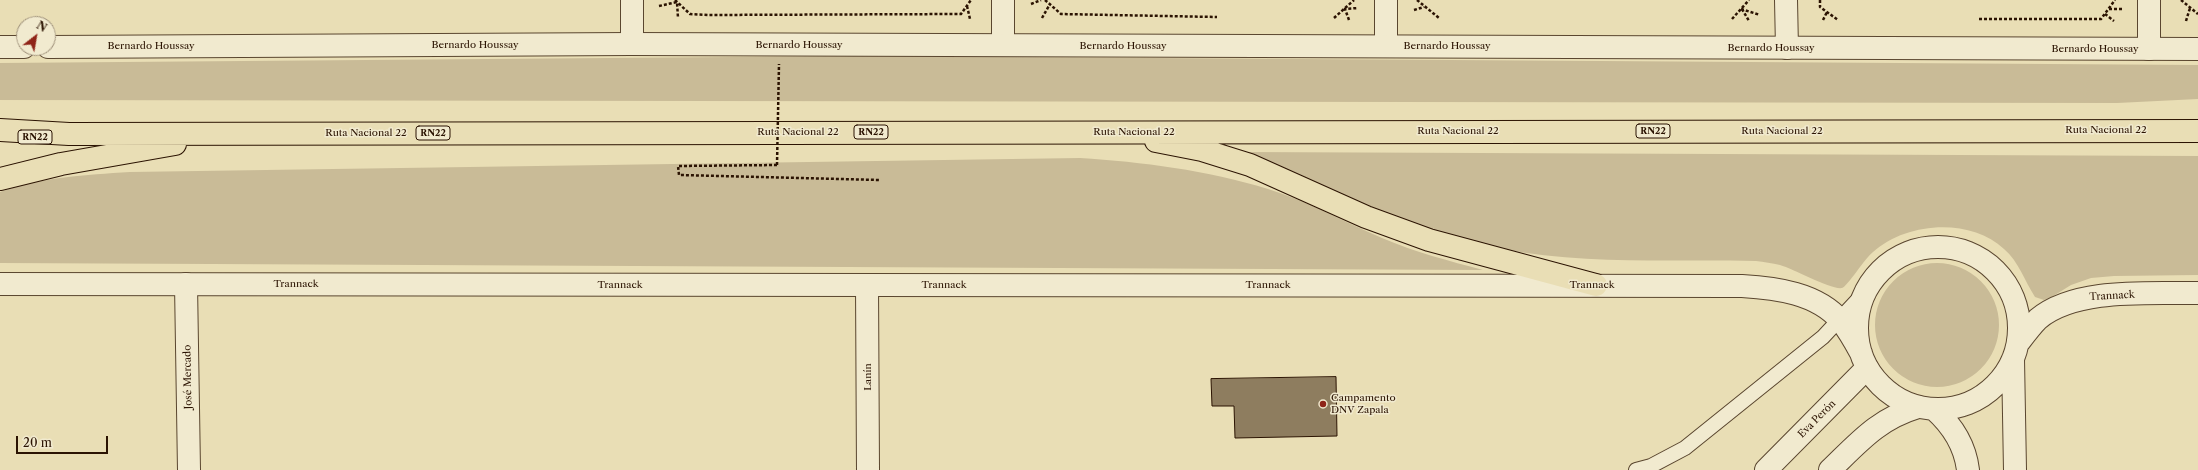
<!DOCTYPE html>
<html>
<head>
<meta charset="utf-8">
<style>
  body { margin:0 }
  #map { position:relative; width:2198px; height:470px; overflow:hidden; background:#e9deb5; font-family:"Libre Caslon Text",serif }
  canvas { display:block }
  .north { position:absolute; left:16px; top:16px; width:40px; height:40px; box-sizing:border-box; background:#f1eacf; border:1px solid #a2947d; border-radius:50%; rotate:31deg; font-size:11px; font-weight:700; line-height:16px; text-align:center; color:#2b1302 }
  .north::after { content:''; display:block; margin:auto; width:14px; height:18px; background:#8f2418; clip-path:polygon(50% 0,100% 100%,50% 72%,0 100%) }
  .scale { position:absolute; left:16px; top:436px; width:92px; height:18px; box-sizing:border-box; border:2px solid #2b1302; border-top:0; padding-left:5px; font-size:12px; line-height:14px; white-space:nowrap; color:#2b1302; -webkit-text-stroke:3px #f1eacf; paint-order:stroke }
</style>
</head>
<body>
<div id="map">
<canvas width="2198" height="470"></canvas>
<div class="north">N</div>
<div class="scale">20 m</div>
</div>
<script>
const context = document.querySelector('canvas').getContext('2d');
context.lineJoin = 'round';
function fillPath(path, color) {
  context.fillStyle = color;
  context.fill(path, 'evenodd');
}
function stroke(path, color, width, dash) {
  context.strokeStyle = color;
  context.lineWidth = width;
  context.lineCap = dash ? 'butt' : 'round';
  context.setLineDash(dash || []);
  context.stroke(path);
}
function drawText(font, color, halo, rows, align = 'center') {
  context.font = font + ' "Libre Caslon Text",serif';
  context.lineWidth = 3;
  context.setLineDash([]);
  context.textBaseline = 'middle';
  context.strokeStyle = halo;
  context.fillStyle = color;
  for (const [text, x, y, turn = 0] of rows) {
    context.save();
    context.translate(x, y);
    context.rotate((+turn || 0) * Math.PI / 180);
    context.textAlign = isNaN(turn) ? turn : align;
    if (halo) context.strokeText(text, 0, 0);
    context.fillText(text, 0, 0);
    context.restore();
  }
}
const green = new Path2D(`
  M854 56 2198 65V99L2117 103 0 100V63Z
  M1242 152 2198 156V275L2114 276 2091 278 2071 285 2050 298 2044 300 2035 297C2024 280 2019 262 2004 249 1970 217 1906 222 1873 252 1865 258 1847 287 1842 288 1831 290 1794 269 1780 265 1772 263 1764 262 1756 261 1671 259 1586 265 1502 249 1411 232 1327 188 1242 152Z
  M1080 158C1142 162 1207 170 1268 189 1308 201 1344 222 1382 238 1415 252 1449 261 1483 270L0 263V192C44 177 84 175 130 172Z
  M1875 325a62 62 0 1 1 124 0a62 62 0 1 1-124 0Z`);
const building = new Path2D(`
  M1336 377 1337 436 1235 438 1234 406H1212L1211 379Z`);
const path = new Path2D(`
  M675 0 690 14 708 15 961 14 971 0
  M1045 0 1061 14 1217 17
  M1417 0 1439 18
  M1820 0V7L1838 20
  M2181 0 2198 14
  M1031 4 1041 0
  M659 6 677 2 678 18
  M967 6 970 19
  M1741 9 1760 15
  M1742 9 1749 21
  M2109 9H2122
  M1414 10 1424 7
  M2105 14 2114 21
  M1042 18 1050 4
  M1334 18 1354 0
  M1732 19 1749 0
  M1979 19H2101L2115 0
  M1349 20 1345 9 1358 8
  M1823 20 1827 12
  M2186 21 2190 8
  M777 165 678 166 679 175 879 180`);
const service = new Path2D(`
  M1636 470 1651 466 1685 448 1823 337 1865 292`);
const minor = new Path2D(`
  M632 0V44
  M1386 0V46
  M1786 0 1787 48
  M2149 0V49
  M1003 45V0
  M186 284 189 470
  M867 285 868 470
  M1766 470 1867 368
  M1830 470C1859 442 1878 419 1918 407`);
const tertiary = new Path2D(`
  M0 47H24
  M48 47 632 44 2198 49
  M1857 328a81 81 0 1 1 162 0a81 81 0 1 1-162 0Z
  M0 284 1742 286C1776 288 1817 293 1841 321 1849 331 1855 342 1861 353
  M2019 342C2025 334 2031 326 2038 319 2076 287 2151 294 2198 293
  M2013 359 2015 470
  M1934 409C1953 426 1965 445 1968 470`);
const primary = new Path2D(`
  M0 130 69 134 2198 131
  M1156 141 1202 150 1250 165 1366 217 1429 240 1596 285
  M0 179 61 164 175 144`);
const pathBridge = new Path2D(`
  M777 165 779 64`);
const markers = [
  [1323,404,4,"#8f2418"]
];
const shields = [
  [1653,131,34],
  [871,132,34],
  [433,133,34],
  [35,137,34]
];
const shieldNames = [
  ["RN22",1653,131],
  ["RN22",871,132],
  ["RN22",433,133],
  ["RN22",35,137]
];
const streetNames = [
  ["Bernardo Houssay",475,45],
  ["Bernardo Houssay",799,45],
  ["Bernardo Houssay",151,46],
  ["Bernardo Houssay",1123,46],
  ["Bernardo Houssay",1447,46],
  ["Bernardo Houssay",1771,48],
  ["Bernardo Houssay",2095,49],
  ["Ruta Nacional 22",2106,130],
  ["Ruta Nacional 22",1458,131],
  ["Ruta Nacional 22",1782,131],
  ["Ruta Nacional 22",798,132],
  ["Ruta Nacional 22",1134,132],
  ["Ruta Nacional 22",366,133],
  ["Trannack",296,284],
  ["Trannack",620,285],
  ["Trannack",944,285],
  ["Trannack",1268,285],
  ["Trannack",1592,285],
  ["Trannack",2112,296,-3],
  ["José Mercado",188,377,-91],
  ["Lanín",868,377,-90],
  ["Eva Perón",1817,419,-45]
];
const poiNames = [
  ["Campamento",1331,398],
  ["DNV Zapala",1331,410]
];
fillPath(green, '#c9bb97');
fillPath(building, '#8e7d5f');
stroke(building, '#2b1302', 1);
stroke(service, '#5a462f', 16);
stroke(minor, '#5a462f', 24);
stroke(tertiary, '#5a462f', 24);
stroke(primary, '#2b1302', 24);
stroke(path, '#2b1302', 2.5, [3, 2]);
stroke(service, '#f1eacf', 14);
stroke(minor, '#f1eacf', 22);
stroke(tertiary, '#f1eacf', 22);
stroke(primary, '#e9deb5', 22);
stroke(pathBridge, '#2b1302', 2.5, [3, 2]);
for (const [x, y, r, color] of markers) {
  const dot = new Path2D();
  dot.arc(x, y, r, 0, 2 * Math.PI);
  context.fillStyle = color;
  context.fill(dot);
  stroke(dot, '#f1eacf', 1.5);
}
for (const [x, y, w] of shields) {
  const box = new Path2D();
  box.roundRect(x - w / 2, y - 7, w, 14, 3);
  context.fillStyle = '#f1eacf';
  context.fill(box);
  stroke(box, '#2b1302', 1);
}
drawText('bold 9px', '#2b1302', null, shieldNames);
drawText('10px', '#2b1302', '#f1eacf', streetNames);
drawText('10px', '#2b1302', '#f1eacf', poiNames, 'left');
</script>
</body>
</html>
